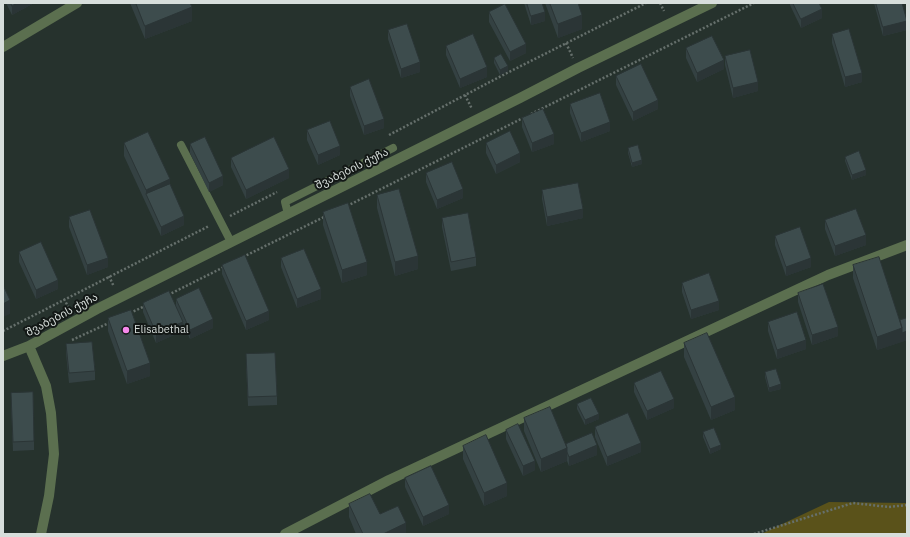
<!DOCTYPE html>
<html>
<head>
<meta charset="utf-8">
<style>
  body { margin:0 }
  #map { position:relative; width:910px; height:537px; overflow:hidden; background:#26322d; font-family:"IBM Plex Sans",sans-serif }
  canvas { display:block }
  .frame { position:absolute; inset:0; border:4px solid #d7dedb; pointer-events:none }
</style>
</head>
<body>
<div id="map">
<canvas width="910" height="537"></canvas>
<div class="frame"></div>
</div>
<script>
const context = document.querySelector('canvas').getContext('2d');
context.lineJoin = 'round';
function fillPath(path, color) {
  context.fillStyle = color;
  context.fill(path, 'evenodd');
}
function stroke(path, color, width, dash) {
  context.strokeStyle = color;
  context.lineWidth = width;
  context.lineCap = dash ? 'butt' : 'round';
  context.setLineDash(dash || []);
  context.stroke(path);
}
function drawText(font, color, halo, rows, align = 'center') {
  context.font = font + ' "IBM Plex Sans","Noto Sans Georgian",sans-serif';
  context.lineWidth = 4;
  context.setLineDash([]);
  context.textBaseline = 'middle';
  context.strokeStyle = halo;
  context.fillStyle = color;
  for (const [text, x, y, turn = 0] of rows) {
    context.save();
    context.translate(x, y);
    context.rotate((+turn || 0) * Math.PI / 180);
    context.textAlign = isNaN(turn) ? turn : align;
    if (halo) context.strokeText(text, 0, 0);
    context.fillText(text, 0, 0);
    context.restore();
  }
}
const green = new Path2D(`
  M829 502 907 503V534H761Z`);
const path = new Path2D(`
  M660 3 664 11
  M566 43 573 58
  M465 95 472 109
  M531 114 754 3
  M389 135 507 73 646 3
  M347 206 523 118
  M230 216 277 192
  M243 257 326 216
  M109 276 114 287
  M168 295 224 267
  M64 299 70 310
  M130 313 145 306
  M3 331 209 226
  M72 340 111 322
  M754 534 853 503 889 507 907 505`);
const service = new Path2D(`
  M181 145 231 242
  M288 214 285 202 393 148`);
const minor = new Path2D(`
  M3 47 77 3
  M29 346 46 386 51 413 54 454 49 496 41 534
  M3 356 29 346 97 309 520 98 578 68 712 3
  M285 534 389 480 828 275 907 245`);
const wall = new Path2D(`
  M6 3H34L12 15Z
  M130 3H190L192 21 145 39Z
  M524 3H542L545 21 531 25Z
  M545 3H578L582 29 558 38Z
  M790 3H819L822 18 801 28 790 5Z
  M874 3H902L907 30 883 36Z
  M489 12 526 53 510 61 489 22Z
  M388 30 420 72 401 78 388 39Z
  M832 34 862 82 845 87 832 43Z
  M446 46 487 77 460 88 446 55Z
  M686 48 724 69 697 82 686 58Z
  M725 56 758 91 733 98 725 65Z
  M494 58 508 71 500 75 494 63Z
  M616 76 658 109 633 121 616 85Z
  M350 87 384 128 364 135 350 96Z
  M570 104 610 131 581 142 570 113Z
  M522 118 554 144 532 152 522 127Z
  M307 130 340 155 318 165 307 140Z
  M124 143 170 184 184 225 161 236 124 156Z
  M486 143 520 162 496 174 486 153Z
  M190 144 223 185 209 192 190 153Z
  M628 148 642 164 632 167 628 153Z
  M845 157 866 175 852 180 845 161Z
  M231 158 289 178 246 199 231 167Z
  M426 173 463 198 437 209 426 182Z
  M542 190 583 218 547 226 542 199Z
  M377 195 418 269 395 276 377 208Z
  M323 212 367 275 342 283 323 225Z
  M69 217 108 267 87 275 69 227Z
  M442 218 476 257V266L451 271 442 227Z
  M825 220 866 245 835 256 825 229Z
  M775 236 811 267 786 276 775 245Z
  M906 249H907V261L906 258Z
  M19 252 58 289 36 299 19 262Z
  M281 258 321 299 297 308 281 267Z
  M222 265 269 320 246 330 222 274Z
  M853 265 900 320 907 340 877 350 853 278Z
  M682 283 719 310 691 319 682 292Z
  M798 293 838 336 812 345 798 302Z
  M176 299 213 328 190 339 183 323V331L156 343 143 312V303L176 306Z
  M108 318 150 376 127 384 108 331Z
  M768 322 806 349 777 359 768 331Z
  M684 343 735 410 711 420 684 357Z
  M66 344 95 371V380L69 383 66 353Z
  M246 363 277 396V405L248 406Z
  M765 372 781 389 769 392 765 377Z
  M634 383 674 408 647 420 634 392Z
  M11 402 34 441V450L13 451Z
  M577 404 599 419 585 425 577 409Z
  M524 418 566 444 597 455 569 466 567 461 541 472 524 431Z
  M595 427 641 452 607 466 595 437Z
  M506 430 535 470 523 476 506 439Z
  M703 432 721 449 710 454 703 437Z
  M463 446 507 496 484 506 463 459Z
  M405 478 449 514 423 526 405 487Z
  M349 504 380 514 406 534H356L349 517Z`);
const shadedWall = new Path2D(`
  M17 3H34L12 15V6Z
  M192 7V21L145 39V26Z
  M822 9V18L801 28V19Z
  M545 12V21L531 25V16Z
  M582 15V29L558 38V24Z
  M907 21V30L883 36V27Z
  M526 44V53L510 61V52Z
  M724 60V69L697 82V73Z
  M420 62V72L401 78V69Z
  M508 66V71L500 75V70Z
  M487 67V77L460 88V79Z
  M862 73V82L845 87V77Z
  M758 82V91L733 98V88Z
  M658 100V109L633 121V112Z
  M384 119V128L364 135V126Z
  M610 122V131L581 142V133Z
  M554 134V144L532 152V143Z
  M340 146V155L318 165V155Z
  M520 153V162L496 174V165Z
  M642 160V164L632 167V163Z
  M289 169V178L246 199V190Z
  M866 170V175L852 180V175Z
  M223 176V185L209 192V183Z
  M170 179V193L146 194V190Z
  M463 189V198L437 209V200Z
  M583 209V218L547 226V217Z
  M184 216V225L161 236V227Z
  M866 235V245L835 256V246Z
  M418 256V269L395 276V262Z
  M108 258V267L87 275V265Z
  M811 258V267L786 276V267Z
  M367 262V275L342 283V270Z
  M58 280V289L36 299V290Z
  M321 289V299L297 308V299Z
  M10 300V314L3 317V304Z
  M719 301V310L691 319V310Z
  M269 311V320L246 330V321Z
  M213 319V328L190 339V330Z
  M183 322V331L156 343V333Z
  M838 327V336L812 345V335Z
  M902 328V342L877 350V337Z
  M907 331V340L902 342V333Z
  M806 340V349L777 359V350Z
  M150 363V376L127 384V371Z
  M781 384V389L769 392V388Z
  M735 397V410L711 420V407Z
  M674 399V408L647 420V411Z
  M599 414V419L585 425V420Z
  M641 443V452L607 466V457Z
  M597 445V455L569 466V457Z
  M721 445V449L710 454V449Z
  M567 448V461L541 472V459Z
  M535 461V470L523 476V466Z
  M507 483V496L484 506V493Z
  M449 505V514L423 526V517Z
  M406 523V534H383Z`);
const building = new Path2D(`
  M11 3H17L12 6Z
  M136 3H190L192 7 145 26Z
  M527 3H542L545 12 531 16Z
  M550 3H578L582 15 558 24Z
  M793 3H819L822 9 801 19Z
  M876 3H902L907 21 883 27Z
  M505 4 526 44 510 52 489 12Z
  M407 24 420 62 401 69 388 30Z
  M849 29 862 73 845 77 832 34Z
  M473 34 487 67 460 79 446 46Z
  M712 36 724 60 697 73 686 48Z
  M750 50 758 82 733 88 725 56Z
  M501 54 508 66 500 70 494 58Z
  M641 64 658 100 633 112 616 76Z
  M369 79 384 119 364 126 350 87Z
  M600 93 610 122 581 133 570 104Z
  M543 109 554 134 532 143 522 118Z
  M330 121 340 146 318 155 307 130Z
  M510 131 520 153 496 165 486 143Z
  M148 132 170 179 146 190 124 143Z
  M205 137 223 176 209 183 190 144Z
  M274 137 289 169 246 190 231 158Z
  M638 145 642 160 632 163 628 148Z
  M859 151 866 170 852 175 845 157Z
  M452 162 463 189 437 200 426 173Z
  M578 183 583 209 547 217 542 190Z
  M170 184 184 216 161 227 146 194Z
  M399 189 418 256 395 262 377 195Z
  M348 203 367 262 342 270 323 212Z
  M856 209 866 235 835 246 825 220Z
  M90 210 108 258 87 265 69 217Z
  M468 213 476 257 451 262 442 218Z
  M800 227 811 258 786 267 775 236Z
  M41 242 58 280 36 290 19 252Z
  M304 249 321 289 297 299 281 258Z
  M245 255 269 311 246 321 222 265Z
  M879 257 902 328 877 337 853 265Z
  M709 273 719 301 691 310 682 283Z
  M823 284 838 327 812 335 798 293Z
  M3 285 10 300 3 304Z
  M199 288 213 319 190 330 176 299Z
  M169 291 183 322 156 333 143 303Z
  M131 310 150 363 127 371 108 318Z
  M797 312 806 340 777 350 768 322Z
  M907 318V331L902 333V328L900 320Z
  M707 333 735 397 711 407 684 343Z
  M92 342 95 371 69 373 66 344Z
  M275 353 277 396 248 397 246 354Z
  M776 369 781 384 769 388 765 372Z
  M661 371 674 399 647 411 634 383Z
  M33 392 34 441 13 442 11 393Z
  M591 398 599 414 585 420 577 404Z
  M550 407 567 448 541 459 524 418Z
  M628 413 641 443 607 457 595 427Z
  M518 424 535 461 523 466 506 430Z
  M714 428 721 445 710 449 703 432Z
  M592 433 597 445 569 457 567 452V448L566 444Z
  M486 435 507 483 484 493 463 446Z
  M431 466 449 505 423 517 405 478Z
  M370 494 380 514 398 506 406 523 383 534H363L349 504Z`);
const markers = [
  [126,330,4,"#f788ec"]
];
const streetNames = [
  ["შვაბების ქუჩა",352,169,-26],
  ["შვაბების ქუჩა",62,315,-28]
];
const poiNames = [
  ["Elisabethal",134,330]
];
fillPath(green, '#5a521a');
stroke(path, '#66706c', 2.5, [2, 2]);
stroke(service, '#5b6f4f', 8);
stroke(minor, '#5b6f4f', 10);
fillPath(wall, '#344142');
fillPath(shadedWall, '#2b3536');
fillPath(building, '#3d4c4d');
stroke(building, '#2b3536', 1);
for (const [x, y, r, color] of markers) {
  const dot = new Path2D();
  dot.arc(x, y, r, 0, 2 * Math.PI);
  context.fillStyle = color;
  context.fill(dot);
  stroke(dot, '#131816', 1.5);
}
drawText('11px', '#d7dedb', '#131816', streetNames);
drawText('11px', '#d7dedb', '#131816', poiNames, 'left');
</script>
</body>
</html>
